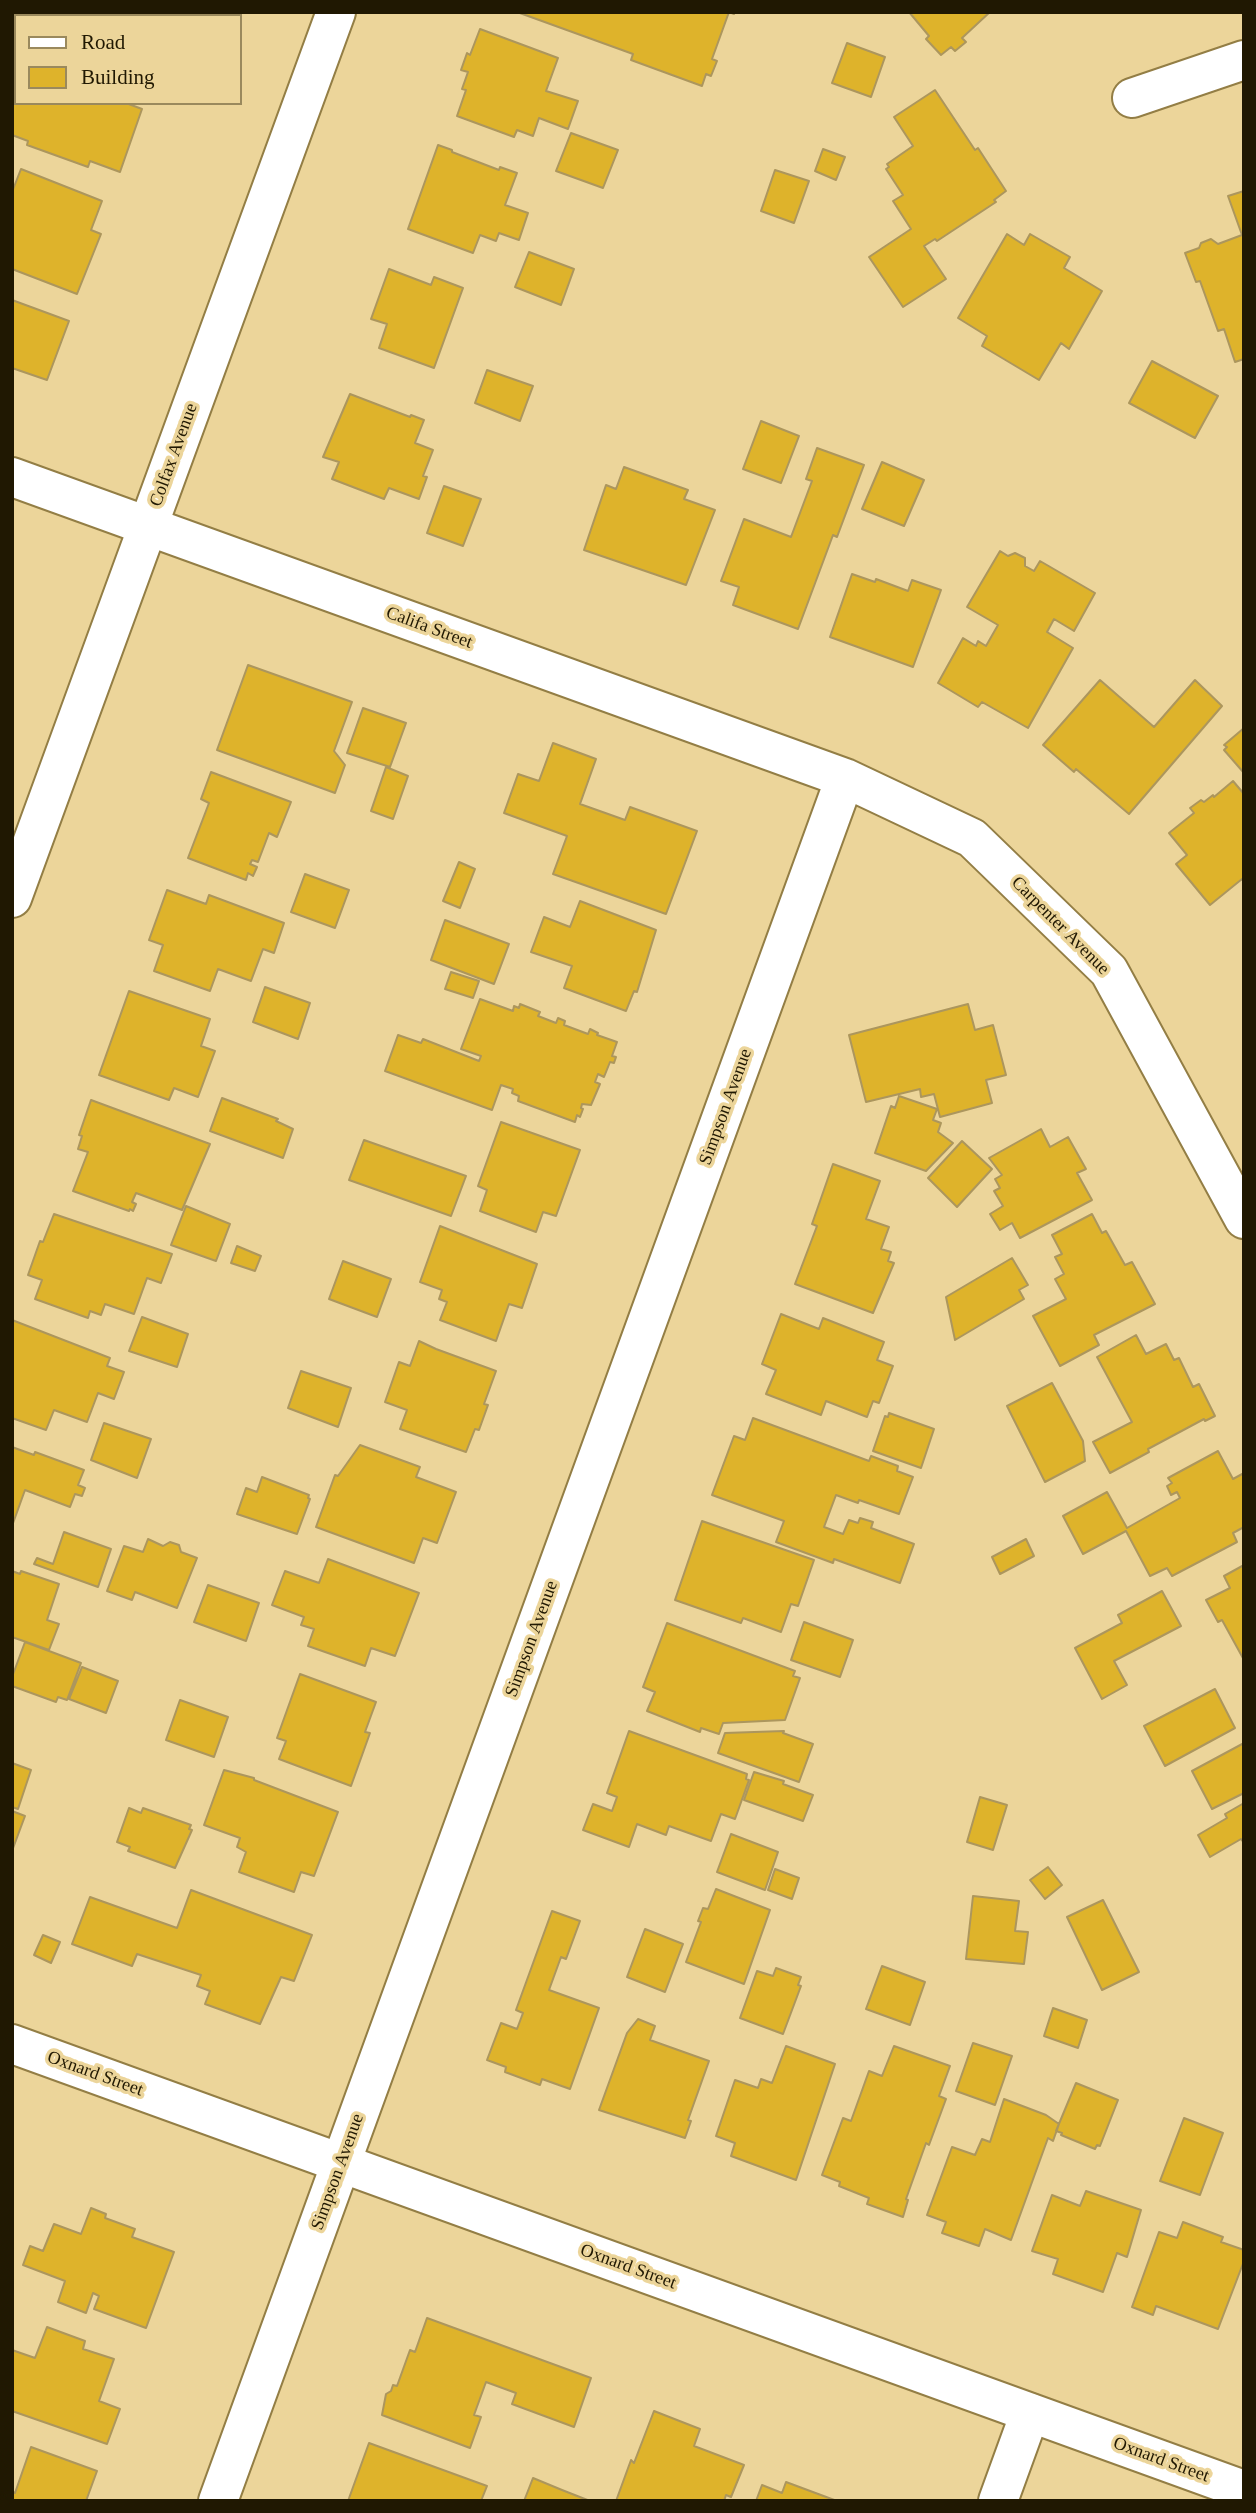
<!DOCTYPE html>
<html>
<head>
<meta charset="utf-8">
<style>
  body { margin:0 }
  #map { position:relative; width:1256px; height:2513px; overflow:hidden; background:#ecd59a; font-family:"Times New Roman",serif }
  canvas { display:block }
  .frame { position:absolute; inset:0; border:14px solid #201802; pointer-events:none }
  .legend { position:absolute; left:14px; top:14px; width:228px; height:91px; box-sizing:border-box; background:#ecd59a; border:2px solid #9a895d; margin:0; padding:9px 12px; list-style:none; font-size:21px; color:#201802 }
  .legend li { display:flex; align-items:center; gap:14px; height:35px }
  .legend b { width:35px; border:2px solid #9a895d }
</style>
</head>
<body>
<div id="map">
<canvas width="1256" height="2513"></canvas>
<div class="frame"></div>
<ul class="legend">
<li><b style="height:9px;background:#fff"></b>Road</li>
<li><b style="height:19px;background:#deb32b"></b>Building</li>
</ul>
</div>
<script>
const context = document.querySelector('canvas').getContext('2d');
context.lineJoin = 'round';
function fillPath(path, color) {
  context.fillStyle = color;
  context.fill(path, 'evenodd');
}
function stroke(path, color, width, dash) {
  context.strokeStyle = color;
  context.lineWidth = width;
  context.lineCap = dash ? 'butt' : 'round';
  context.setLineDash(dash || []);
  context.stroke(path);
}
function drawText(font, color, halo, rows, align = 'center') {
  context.font = font + ' "Times New Roman",serif';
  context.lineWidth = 7;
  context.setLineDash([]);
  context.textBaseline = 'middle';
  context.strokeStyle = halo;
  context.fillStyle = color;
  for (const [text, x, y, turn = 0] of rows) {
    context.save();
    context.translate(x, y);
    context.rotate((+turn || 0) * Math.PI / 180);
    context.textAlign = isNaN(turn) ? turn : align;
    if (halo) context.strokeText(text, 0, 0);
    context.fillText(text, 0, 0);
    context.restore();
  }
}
const building = new Path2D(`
  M112 12H181L179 16H111Z
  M517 12H735L734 14 729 12 712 59 717 61 711 76 706 74 702 86 631 60 633 54Z
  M909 12H990L962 38 966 42 955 51 951 47 941 55 926 39 929 36Z
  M480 29 558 58 546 91 578 101 568 129 539 118 533 136 517 130 514 137 457 116 466 90 462 89 468 72 461 70 467 53 470 55Z
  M847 43 885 57 871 97 832 83Z
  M12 52 16 53V103H126L142 109 120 172 90 161 88 167 27 145 28 141 12 135Z
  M935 90 975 150 978 148 1006 191 994 200 996 202 937 241 935 239 924 246 946 279 903 307 869 257 911 229 893 201 903 195 886 169 889 167 887 164 913 146 894 117Z
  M571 133 618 150 603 188 556 171Z
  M438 145 452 150V152L499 170 500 167 517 173 505 205 528 213 519 240 499 233 496 241 480 235 473 253 408 229Z
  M823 149 845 157 836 180 815 171Z
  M21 169 102 201 91 230 101 234 77 294 12 269V192Z
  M775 170 809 181 794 223 761 211Z
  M1244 191V359L1235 362 1224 329 1218 331 1200 281 1196 282 1185 253 1199 248 1201 243 1211 239 1218 244 1242 235 1228 196Z
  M1007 234 1024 245 1030 234 1070 257 1064 268 1102 291 1069 349 1061 343 1039 380 982 346 987 336 958 318Z
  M529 252 574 269 561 305 515 287Z
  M389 269 431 285 434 277 463 288 434 368 379 348 387 324 371 319Z
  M12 300 69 321 47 380 12 368Z
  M1152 361 1218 396 1195 438 1129 403Z
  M487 370 533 386 520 421 475 403Z
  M350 394 410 417 411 415 424 420 415 443 433 450 423 476 427 477 419 499 389 488 384 499 332 479 339 462 323 457Z
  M761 421 799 436 781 483 743 469Z
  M817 448 864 465 837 537 833 535 798 629 733 605 739 587 721 581 744 519 791 537 812 481 806 479Z
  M882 462 924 480 904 526 862 509Z
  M624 467 688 490 684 499 715 510 686 585 584 550 606 485 616 489Z
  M444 486 481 499 463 546 427 533Z
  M1000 551 1008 556 1015 553 1025 558V566L1034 571 1040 561 1095 593 1074 631 1054 619 1047 632 1073 648 1028 728 982 702 978 707 938 683 963 638 976 646 978 641 986 646 998 625 967 607Z
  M852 574 875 582 876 579 908 591 912 580 941 590 913 667 830 637Z
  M248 665 352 702 334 751 345 765 335 793 217 750Z
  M1100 680 1154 727 1195 680 1222 706 1129 814 1076 769 1074 772 1043 745Z
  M363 708 406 723 390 767 347 753Z
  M1244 728V773L1224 750 1227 747 1224 745Z
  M553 743 596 759 580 804 625 820 630 807 697 831 666 914 553 874 567 836 504 813 518 774 539 781Z
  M386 767 408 776 393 819 371 811Z
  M211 772 291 802 277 837 269 833 258 862 252 860 250 864 257 867 253 876 248 873 246 880 188 858 209 803 201 799Z
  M1233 781 1244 794V881L1242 879 1210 905 1176 864 1187 855 1169 833 1194 813 1190 808 1201 800 1204 802 1213 795 1214 797Z
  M459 862 475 869 460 908 443 901Z
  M305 874 349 890 335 928 291 912Z
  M167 890 206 904 209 895 284 923 274 953 263 949 251 981 218 969 210 991 154 971 163 945 149 940Z
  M580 901 656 930 637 992 634 991 626 1011 564 988 572 966 531 952 544 917 570 927Z
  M445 920 509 944 494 984 431 960Z
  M451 972 479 981 473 998 445 989Z
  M265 987 310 1003 298 1039 253 1022Z
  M129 991 210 1019 201 1046 215 1051 198 1097 174 1088 169 1100 99 1075Z
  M480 999 513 1011 514 1006 519 1008 520 1004 540 1012 538 1016 556 1023 558 1018 565 1021 564 1025 588 1034 590 1029 598 1033 597 1035 617 1042 612 1056 616 1057 614 1063 610 1062 604 1077 598 1074 595 1082 600 1084 591 1105 582 1104 581 1108 583 1109 580 1117 577 1115 575 1122 518 1101 519 1096 512 1093 513 1089 501 1085 492 1110 385 1071 398 1035 421 1043 423 1039 479 1061 481 1056 461 1049Z
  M968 1004 975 1030 993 1025 1006 1075 986 1080 992 1103 940 1117 934 1094 921 1097 920 1089 866 1102 849 1035Z
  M899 1096 937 1109 933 1120 941 1123 938 1132 953 1143 926 1171 875 1153 891 1106 895 1108Z
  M222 1098 278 1119 276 1121 293 1129 283 1158 210 1131Z
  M91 1100 210 1144 182 1210 136 1193 132 1202 136 1204 133 1211 130 1209 129 1211 73 1191 88 1152 78 1149 82 1136 79 1135Z
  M501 1122 580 1150 556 1216 543 1212 536 1232 480 1211 487 1190 478 1186Z
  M1041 1129 1050 1147 1068 1137 1086 1169 1077 1173 1092 1200 1020 1238 1012 1223 1000 1230 990 1214 1003 1206 994 1191 1000 1188 995 1179 1002 1175 989 1158Z
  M364 1140 466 1176 451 1216 349 1180Z
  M962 1141 992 1169 957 1207 928 1178Z
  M833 1164 880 1181 866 1219 889 1227 881 1249 891 1252 888 1261 894 1263 873 1313 795 1284 817 1226 812 1224Z
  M186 1206 230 1224 216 1261 171 1245Z
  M54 1214 172 1254 161 1283 147 1278 134 1314 105 1304 101 1315 90 1311 88 1318 35 1299 42 1280 28 1275 40 1241 43 1242Z
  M1092 1214 1102 1233 1106 1231 1125 1265 1132 1262 1155 1304 1094 1335 1099 1345 1060 1366 1033 1316 1066 1299 1055 1279 1064 1274 1055 1257 1062 1254 1052 1235Z
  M440 1226 537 1264 522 1308 509 1304 496 1341 440 1320 447 1302 439 1299 442 1290 420 1282Z
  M237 1246 261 1256 255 1271 231 1263Z
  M1012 1258 1028 1285 1019 1290 1024 1299 955 1340 946 1297Z
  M343 1261 391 1279 377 1317 329 1299Z
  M781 1314 819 1329 823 1318 884 1342 877 1360 893 1366 879 1403 873 1401 867 1417 826 1401 821 1415 766 1394 776 1370 762 1364Z
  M142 1317 188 1334 177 1367 129 1351Z
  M12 1320 110 1358 107 1366 124 1372 114 1399 98 1393 87 1422 54 1410 46 1430 12 1418Z
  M1136 1335 1146 1354 1166 1344 1174 1360 1179 1358 1193 1387 1199 1384 1215 1416 1205 1421 1204 1419 1148 1449 1149 1452 1110 1473 1093 1442 1132 1422 1097 1357Z
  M419 1341 436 1349 496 1371 484 1404 488 1405 479 1430 475 1429 466 1452 400 1429 407 1410 385 1402 399 1362 410 1366Z
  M301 1371 351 1388 338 1427 288 1408Z
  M1052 1383 1083 1441 1085 1461 1045 1482 1007 1406Z
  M889 1413 934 1429 921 1468 873 1451 885 1416 888 1417Z
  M753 1418 869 1461 871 1456 898 1466 897 1471 913 1477 899 1514 859 1500 858 1503 836 1495 824 1527 843 1534 849 1520 858 1523 860 1518 873 1522 871 1528 914 1544 900 1583 834 1559 833 1563 776 1542 784 1521 712 1495 734 1436 745 1440Z
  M104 1423 151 1439 137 1478 91 1460Z
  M360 1445 420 1467 416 1477 456 1492 437 1543 423 1538 414 1563 316 1527 335 1475 338 1476Z
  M12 1447 34 1455 35 1452 84 1470 78 1485 85 1488 82 1496 75 1494 70 1507 25 1490 12 1526Z
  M1218 1451 1233 1479 1244 1473V1527L1233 1533 1237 1542 1172 1576 1167 1568 1150 1576 1126 1531 1083 1554 1063 1516 1107 1492 1127 1528 1180 1498 1177 1492 1171 1495 1167 1486 1172 1483 1168 1478Z
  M262 1477 309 1495 308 1498 310 1499 297 1534 237 1514 246 1488 257 1492Z
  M702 1521 814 1560 798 1606 791 1604 781 1632 743 1618 741 1623 675 1600Z
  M64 1532 111 1549 98 1587 34 1564 37 1558 53 1564Z
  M148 1539 163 1546 170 1542 179 1545 181 1552 197 1558 177 1608 135 1592 132 1600 107 1591 124 1546 143 1552Z
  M1026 1539 1034 1556 1000 1574 992 1557Z
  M328 1559 419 1593 395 1656 371 1648 365 1666 308 1646 314 1629 301 1625 304 1617 272 1605 285 1571 319 1583Z
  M1244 1565V1660L1222 1620 1218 1622 1206 1600 1230 1588 1224 1576Z
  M12 1571 20 1574 21 1571 59 1584 47 1620 59 1624 49 1650 12 1637Z
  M208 1585 259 1603 246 1641 194 1622Z
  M1162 1591 1181 1626 1114 1661 1127 1685 1102 1699 1075 1648 1122 1623 1118 1615Z
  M804 1622 853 1640 840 1677 791 1660Z
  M667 1623 795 1671 793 1676 800 1678 785 1720 723 1723 719 1734 701 1728 700 1732 647 1711 655 1692 643 1687Z
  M25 1642 81 1663 67 1700 58 1697 56 1702 12 1686V1677Z
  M82 1667 118 1681 106 1713 69 1699Z
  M300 1674 376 1702 365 1732 370 1733 351 1786 279 1759 286 1741 277 1738Z
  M1215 1689 1235 1728 1165 1766 1144 1726Z
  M180 1700 228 1717 214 1757 166 1740Z
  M629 1731 747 1774 746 1779 749 1780 735 1819 721 1814 711 1841 669 1826 666 1835 637 1824 629 1847 583 1830 593 1804 612 1811 617 1797 607 1793Z
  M784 1731 783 1733 813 1744 799 1782 718 1753 725 1733Z
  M1244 1743V1793L1212 1809 1192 1771Z
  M12 1763 31 1770 18 1809 12 1807Z
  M224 1770 254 1778V1780L338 1812 314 1876 301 1872 294 1892 239 1872 246 1852 237 1847 240 1838 204 1825Z
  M754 1772 784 1781 783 1784 813 1795 803 1821 744 1800Z
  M980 1797 1007 1805 993 1850 967 1842Z
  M1244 1803V1843L1241 1839 1210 1857 1198 1835 1227 1818 1225 1814Z
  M129 1808 141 1813 143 1808 191 1825 189 1829 192 1830 175 1868 128 1851 130 1847 117 1842Z
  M12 1811 25 1816 12 1851Z
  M731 1834 778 1852 765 1890 717 1872Z
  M1048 1867 1062 1885 1045 1899 1030 1880Z
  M775 1869 799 1878 792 1899 768 1890Z
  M716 1889 770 1910 744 1984 686 1962 701 1922 698 1921 703 1908 708 1909Z
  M191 1890 312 1935 294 1981 281 1977 260 2024 205 2004 210 1991 197 1986 201 1975 137 1954 132 1966 72 1944 90 1897 177 1928Z
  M973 1896 1019 1901 1015 1931 1028 1932 1024 1964 966 1959Z
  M1103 1900 1139 1972 1102 1990 1067 1917Z
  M552 1911 580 1921 566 1959 561 1957 549 1990 599 2008 570 2089 542 2079 540 2085 505 2072 506 2067 487 2060 501 2023 517 2029 523 2013 516 2010Z
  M645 1929 683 1944 665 1992 627 1977Z
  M43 1935 60 1942 51 1963 34 1955Z
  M882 1966 925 1982 910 2025 866 2009Z
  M776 1968 801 1977 798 1985 801 1986 783 2034 740 2018 757 1971 773 1976Z
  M1053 2008 1087 2020 1078 2048 1044 2036Z
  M638 2019 655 2026 650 2040 709 2061 688 2120 691 2121 685 2138 599 2110 627 2033Z
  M973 2043 1012 2056 995 2105 956 2091Z
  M786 2046 835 2064 796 2180 731 2156 735 2143 716 2136 735 2080 758 2088 761 2079 772 2083Z
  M894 2046 950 2066 939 2096 946 2099 929 2145 926 2143 906 2199 908 2200 903 2217 867 2204 869 2198 839 2186 840 2182 822 2175 843 2118 851 2121 869 2071 882 2076Z
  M1076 2083 1118 2100 1100 2146 1097 2145 1095 2149 1061 2135 1062 2133 1056 2131Z
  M1004 2099 1046 2115 1059 2124 1053 2141 1048 2138 1011 2240 985 2229 979 2246 942 2233 946 2222 927 2215 952 2147 975 2155 982 2139 990 2142Z
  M1184 2118 1223 2133 1200 2195 1160 2181Z
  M1086 2191 1141 2210 1127 2257 1117 2253 1103 2292 1053 2274 1058 2259 1032 2251 1052 2195 1080 2206Z
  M91 2208 106 2214 105 2218 135 2229 132 2237 174 2252 146 2328 94 2309 99 2296 93 2293 86 2313 58 2302 65 2281 23 2265 30 2246 43 2251 54 2224 81 2234Z
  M1183 2222 1223 2237 1221 2242 1244 2250V2261L1218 2329 1156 2306 1153 2315 1132 2307 1159 2232 1177 2238Z
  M427 2318 591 2378 574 2427 512 2404 516 2393 486 2382 474 2415 481 2417 470 2448 382 2415 386 2394 391 2391 393 2385 397 2386 410 2350 415 2352Z
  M47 2327 85 2341 83 2349 114 2359 99 2401 120 2409 107 2444 12 2411V2350L35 2358Z
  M654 2411 700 2429 694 2446 744 2465 731 2497 726 2495 724 2501H616L631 2460 634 2463Z
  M369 2443 487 2486 481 2501H348Z
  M31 2447 97 2471 86 2501H12V2492L15 2493Z
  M533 2478 562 2490 590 2501H524Z
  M786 2482 837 2501H756L762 2485 782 2493Z`);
const street = new Path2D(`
  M1132 98 1244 60
  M12 477 845 778 972 838 1109 971 1244 1219
  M218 2501 845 778
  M998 2501 1030 2413`);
const secondary = new Path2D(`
  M12 898 336 12
  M12 2044 1244 2490`);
const streetNames = [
  ["Colfax Avenue",174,455,-70],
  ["Califa Street",429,628,20],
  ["Carpenter Avenue",1060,926,45],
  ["Simpson Avenue",726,1107,-70],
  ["Simpson Avenue",532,1639,-70],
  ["Oxnard Street",95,2074,20],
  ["Simpson Avenue",338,2172,-70],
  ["Oxnard Street",628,2267,20],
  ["Oxnard Street",1161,2460,20]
];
fillPath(building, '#deb32b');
stroke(building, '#ac965d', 2);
stroke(street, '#937e45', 42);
stroke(secondary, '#937e45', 42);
stroke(street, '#fff', 38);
stroke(secondary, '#fff', 38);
drawText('18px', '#201802', '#ecd59a', streetNames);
</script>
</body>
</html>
